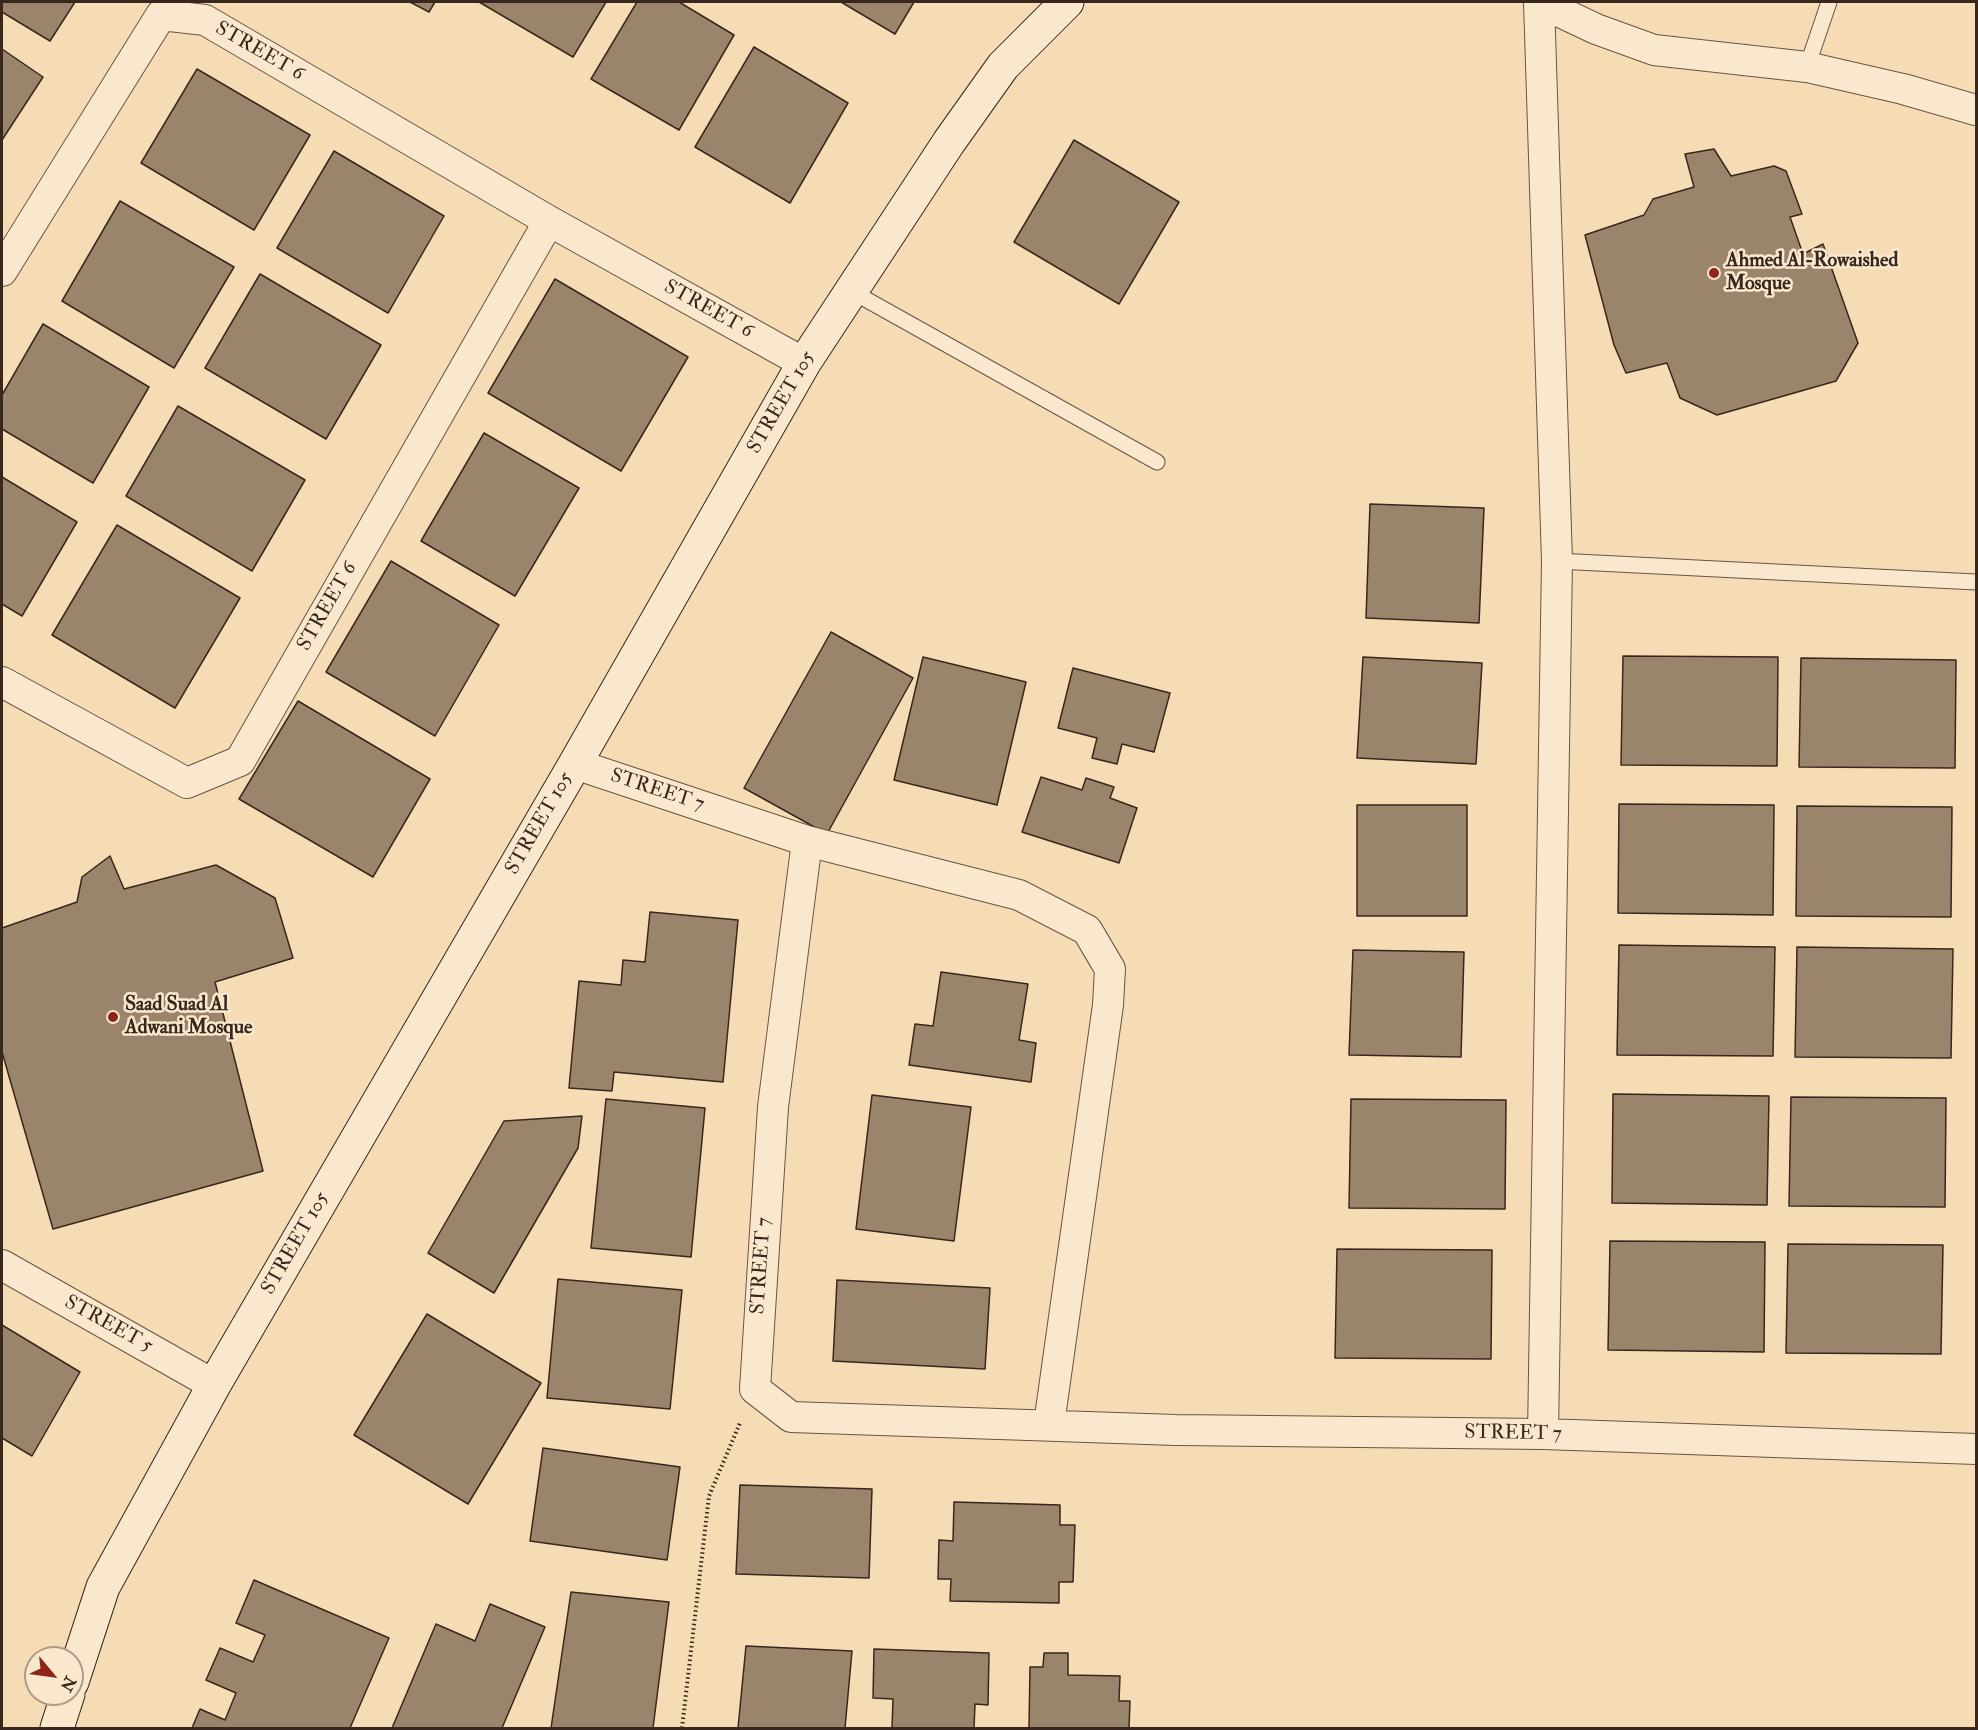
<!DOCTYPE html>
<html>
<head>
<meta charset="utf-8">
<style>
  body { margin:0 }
  #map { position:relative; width:1978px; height:1730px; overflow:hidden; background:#f6dcb4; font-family:"IM FELL Double Pica",serif }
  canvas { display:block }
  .frame { position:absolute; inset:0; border:3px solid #37271d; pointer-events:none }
  .north { position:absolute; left:24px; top:1646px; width:60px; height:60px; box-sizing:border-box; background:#f9e8ce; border:2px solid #ab9b87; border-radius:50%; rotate:119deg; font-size:16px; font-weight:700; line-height:24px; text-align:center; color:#37271d }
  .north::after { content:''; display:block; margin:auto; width:21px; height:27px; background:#8f2418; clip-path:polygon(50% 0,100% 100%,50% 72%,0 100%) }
</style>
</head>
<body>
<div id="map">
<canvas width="1978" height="1730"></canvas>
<div class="frame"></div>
<div class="north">N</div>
</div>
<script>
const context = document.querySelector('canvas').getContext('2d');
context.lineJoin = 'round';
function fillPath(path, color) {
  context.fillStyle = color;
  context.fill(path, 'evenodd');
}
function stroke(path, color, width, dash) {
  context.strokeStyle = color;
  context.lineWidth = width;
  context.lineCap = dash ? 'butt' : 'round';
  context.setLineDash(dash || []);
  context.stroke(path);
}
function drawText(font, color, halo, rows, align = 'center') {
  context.font = font + ' "IM FELL Double Pica",serif';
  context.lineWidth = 5;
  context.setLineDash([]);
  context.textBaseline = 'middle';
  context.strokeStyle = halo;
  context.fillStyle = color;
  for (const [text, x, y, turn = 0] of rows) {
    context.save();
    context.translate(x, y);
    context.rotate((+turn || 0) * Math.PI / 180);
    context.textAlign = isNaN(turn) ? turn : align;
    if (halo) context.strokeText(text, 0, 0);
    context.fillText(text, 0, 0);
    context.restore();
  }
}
const building = new Path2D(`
  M2 2H75L50 41 2 12Z
  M410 2H435L429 12Z
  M479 2H606L573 57Z
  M637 2H679L734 35 679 130 591 79Z
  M841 2H914L895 34Z
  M754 47 848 103 790 203 695 147Z
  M2 49 43 77 2 140Z
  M197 69 310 135 254 230 141 163Z
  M1074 140 1179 202 1119 304 1014 242Z
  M1714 149 1731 176 1774 166 1786 171 1802 214 1790 217 1803 254 1823 244 1858 343 1836 381 1717 415 1680 398 1667 363 1626 373 1614 345 1585 235 1644 215 1653 199 1694 187 1685 154Z
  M334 151 444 216 388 313 277 248Z
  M120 201 234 267 174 368 62 301Z
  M260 274 381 345 326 439 205 368Z
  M555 279 688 357 621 471 488 393Z
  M43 324 149 387 93 483 2 429V395Z
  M178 406 305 480 252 571 126 496Z
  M484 433 579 488 515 596 421 541Z
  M2 477 77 522 22 616 2 604Z
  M1370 504 1484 508 1479 623 1366 618Z
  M117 525 240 598 175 708 52 635Z
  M391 561 499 625 435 736 326 672Z
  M831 632 913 678 827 834 744 788Z
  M1623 656 1778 657 1777 766 1621 765Z
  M923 657 1026 682 997 805 894 780Z
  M1363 657 1482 663 1476 764 1357 758Z
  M1801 658 1956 660 1955 768 1799 767Z
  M1073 668 1170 693 1154 752 1122 744 1117 764 1092 758 1097 738 1058 728Z
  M298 701 430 779 373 877 239 799Z
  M1041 777 1082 790 1086 778 1114 787 1110 798 1137 808 1119 863 1022 832Z
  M1619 804 1774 805 1773 915 1618 913Z
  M1357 805H1467V916H1357Z
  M1797 806 1952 807 1951 917 1796 916Z
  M110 856 124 889 216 865 275 898 293 958 215 982 263 1171 53 1229 2 1052V928L77 902 82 877Z
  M650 912 738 920 723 1082 614 1072 612 1091 569 1088 579 981 621 985 623 960 645 962Z
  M1619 945 1775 947 1773 1056 1617 1055Z
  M1797 947 1953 949 1951 1058 1795 1057Z
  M1353 950 1464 952 1461 1057 1349 1055Z
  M941 972 1028 984 1019 1040 1036 1043 1031 1082 909 1065 915 1024 933 1026Z
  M1613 1094 1769 1096 1767 1205 1612 1203Z
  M872 1095 971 1107 954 1241 856 1229Z
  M1791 1097 1946 1098 1945 1207 1789 1206Z
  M606 1099 705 1108 691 1257 591 1248Z
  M1351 1099 1506 1100 1505 1209 1349 1208Z
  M582 1116 578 1148 494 1293 428 1253 504 1121Z
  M1610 1241 1765 1242 1764 1352 1608 1350Z
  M1788 1244 1943 1245 1941 1354 1786 1353Z
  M1337 1249 1492 1250 1491 1359 1335 1358Z
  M558 1279 682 1290 670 1409 547 1398Z
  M837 1280 990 1288 985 1369 833 1361Z
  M427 1314 541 1383 468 1504 354 1435Z
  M2 1325 80 1372 32 1456 2 1438Z
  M543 1448 680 1467 667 1560 530 1541Z
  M740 1485 872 1489 869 1578 736 1574Z
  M954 1502 1060 1505V1525H1075L1073 1582H1059V1603L950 1601 951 1579H938L939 1540 953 1541Z
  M254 1580 389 1638 350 1728H192L200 1709 225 1720 236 1693 206 1680 220 1648 253 1662 265 1635 236 1623Z
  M571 1592 669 1602 653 1728H551Z
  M490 1604 545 1627 502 1728H392L436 1624 475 1641Z
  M746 1646 852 1651 845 1728H738Z
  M874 1649 989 1653 988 1705 975 1704 974 1728H892L893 1699 873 1698Z
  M1044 1653H1068V1675L1120 1676 1119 1701H1130L1129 1728H1029L1030 1667H1043Z`);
const path = new Path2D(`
  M682 1728 709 1496 740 1423`);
const lane = new Path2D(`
  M1807 67 1829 2
  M851 291 1157 462
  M1557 561 1976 582`);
const street = new Path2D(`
  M1539 2 1557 561 1543 1434
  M1539 2 1596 29 1654 50 1807 67 1903 89 1976 110
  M2 271 161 15 205 20 549 221 804 363
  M2 682 187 783 240 761 549 221
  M575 764 807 841 1019 895 1087 930 1110 969 1108 1005 1049 1424
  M807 841 773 1107 755 1389 791 1417 1176 1430 1543 1434 1976 1449
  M2 1265 214 1385`);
const secondary = new Path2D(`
  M72 1682 103 1587 214 1385 575 764 804 363 949 142 1003 66 1067 2
  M57 1728 68 1694`);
const markers = [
  [1714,273,6,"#8f2418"],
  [113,1017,6,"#8f2418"]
];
const streetNames = [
  ["STREET 6",259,52,30],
  ["STREET 6",708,310,29],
  ["STREET 105",782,403,-60],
  ["STREET 6",328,607,-60],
  ["STREET 7",657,791,18],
  ["STREET 105",540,824,-60],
  ["STREET 105",296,1244,-60],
  ["STREET 7",762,1266,-86],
  ["STREET 5",108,1325,29],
  ["STREET 7",1513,1434,1]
];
const poiNames = [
  ["Ahmed Al-Rowaished",1726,262],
  ["Mosque",1726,285],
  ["Saad Suad Al",125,1006],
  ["Adwani Mosque",125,1029]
];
fillPath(building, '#9a856c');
stroke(building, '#37271d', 1.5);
stroke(lane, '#675443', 17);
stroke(street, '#675443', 32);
stroke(secondary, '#37271d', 35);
stroke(path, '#37271d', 4, [1.5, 3]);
stroke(lane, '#f9e8ce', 15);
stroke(street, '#f9e8ce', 30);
stroke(secondary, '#f9e8ce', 33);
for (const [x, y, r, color] of markers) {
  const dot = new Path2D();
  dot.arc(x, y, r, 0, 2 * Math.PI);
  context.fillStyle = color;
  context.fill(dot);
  stroke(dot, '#f9e8ce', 2);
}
drawText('20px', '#37271d', '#f9e8ce', streetNames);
drawText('bold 20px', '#37271d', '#f9e8ce', poiNames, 'left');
</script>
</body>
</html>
